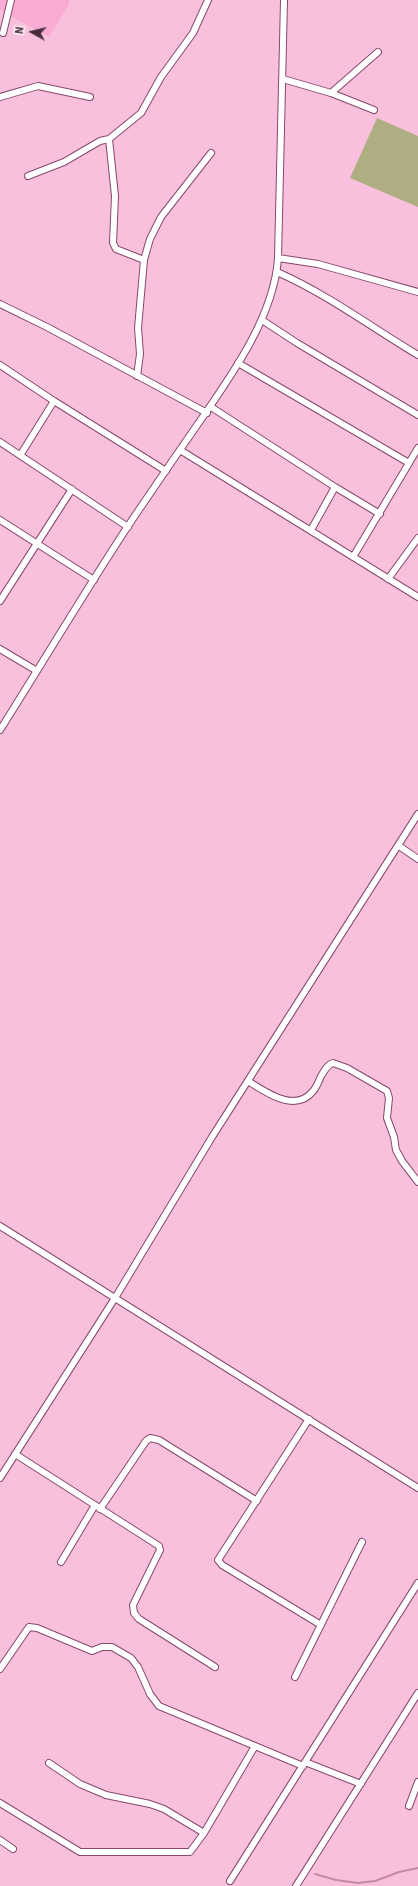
<!DOCTYPE html>
<html>
<head>
<meta charset="utf-8">
<style>
  body { margin:0 }
  #map { position:relative; width:418px; height:1886px; overflow:hidden; background:#f9c0dd; font-family:"Source Sans 3",sans-serif }
  canvas { display:block }
  .north { position:absolute; left:12px; top:12px; width:40px; height:40px; -webkit-text-stroke:3px #feeff6; paint-order:stroke; rotate:278deg; font-size:11px; font-weight:700; line-height:16px; text-align:center; color:#472c3a }
  .north::after { content:''; display:block; margin:auto; width:14px; height:18px; background:#472c3a; clip-path:polygon(50% 0,100% 100%,50% 72%,0 100%) }
</style>
</head>
<body>
<div id="map">
<canvas width="418" height="1886"></canvas>
<div class="north">N</div>
</div>
<script>
const context = document.querySelector('canvas').getContext('2d');
context.lineJoin = 'round';
function fillPath(path, color) {
  context.fillStyle = color;
  context.fill(path, 'evenodd');
}
function stroke(path, color, width, dash) {
  context.strokeStyle = color;
  context.lineWidth = width;
  context.lineCap = dash ? 'butt' : 'round';
  context.setLineDash(dash || []);
  context.stroke(path);
}
const built = new Path2D(`
  M0 0H69V4L49 37 0 10Z`);
const green = new Path2D(`
  M377 118 418 136V207L350 178Z`);
const stream = new Path2D(`
  M315 1874 336 1880 358 1883 375 1881 399 1872 418 1868`);
const minor = new Path2D(`
  M3 33 11 0
  M283 79 331 93 374 110
  M331 93 378 52
  M0 97 38 86 90 97
  M109 139 115 196 113 243 116 249 144 260
  M28 176 64 162 100 141 109 139 141 113 161 77 193 33 208 0
  M278 258 318 264 418 292
  M277 272C327 294 371 327 418 355
  M0 304 47 327 207 413
  M262 320 297 343 418 415
  M238 363 409 463
  M0 365 54 401 166 471
  M137 376 140 354 138 328 144 260 150 239 161 217 211 153
  M211 407 335 487 380 514
  M0 442 128 527
  M180 450 418 597
  M21 454 54 401
  M0 520 94 580
  M311 530 335 487
  M353 557 418 448
  M388 579 418 538
  M0 601 72 489
  M0 649 37 671
  M0 730C43 662 84 593 128 526 149 495 170 464 191 434 226 383 274 320 278 258L284 0
  M399 846 418 859
  M248 1081C267 1093 296 1114 314 1090 317 1086 319 1081 321 1076 325 1071 326 1065 333 1063L347 1068 387 1091 389 1098 387 1118 394 1137 396 1150 402 1161 418 1182
  M0 1226 418 1488
  M309 1419 218 1560 222 1565 321 1625
  M15 1454 159 1546 160 1550 133 1605 134 1613 139 1619 215 1667
  M0 1478 115 1298 212 1137 418 814
  M100 1509 146 1441 150 1438 159 1440 257 1501
  M61 1562 95 1505
  M0 1669 29 1627 37 1628 92 1651 102 1647H112L131 1658 138 1667 150 1694 159 1706 303 1766
  M295 1677 362 1542
  M305 1762 361 1784
  M49 1763 80 1784 106 1795 150 1804 164 1809 204 1833
  M0 1803 80 1852H190L204 1833 255 1746
  M409 1806 418 1782
  M0 1840 13 1849
  M230 1881 418 1583
  M296 1886 418 1693`);
fillPath(built, '#f9abd4');
fillPath(green, '#afae82');
stroke(stream, '#c588a8', 2);
stroke(minor, '#86496b', 8);
stroke(minor, '#fff', 6);
</script>
</body>
</html>
